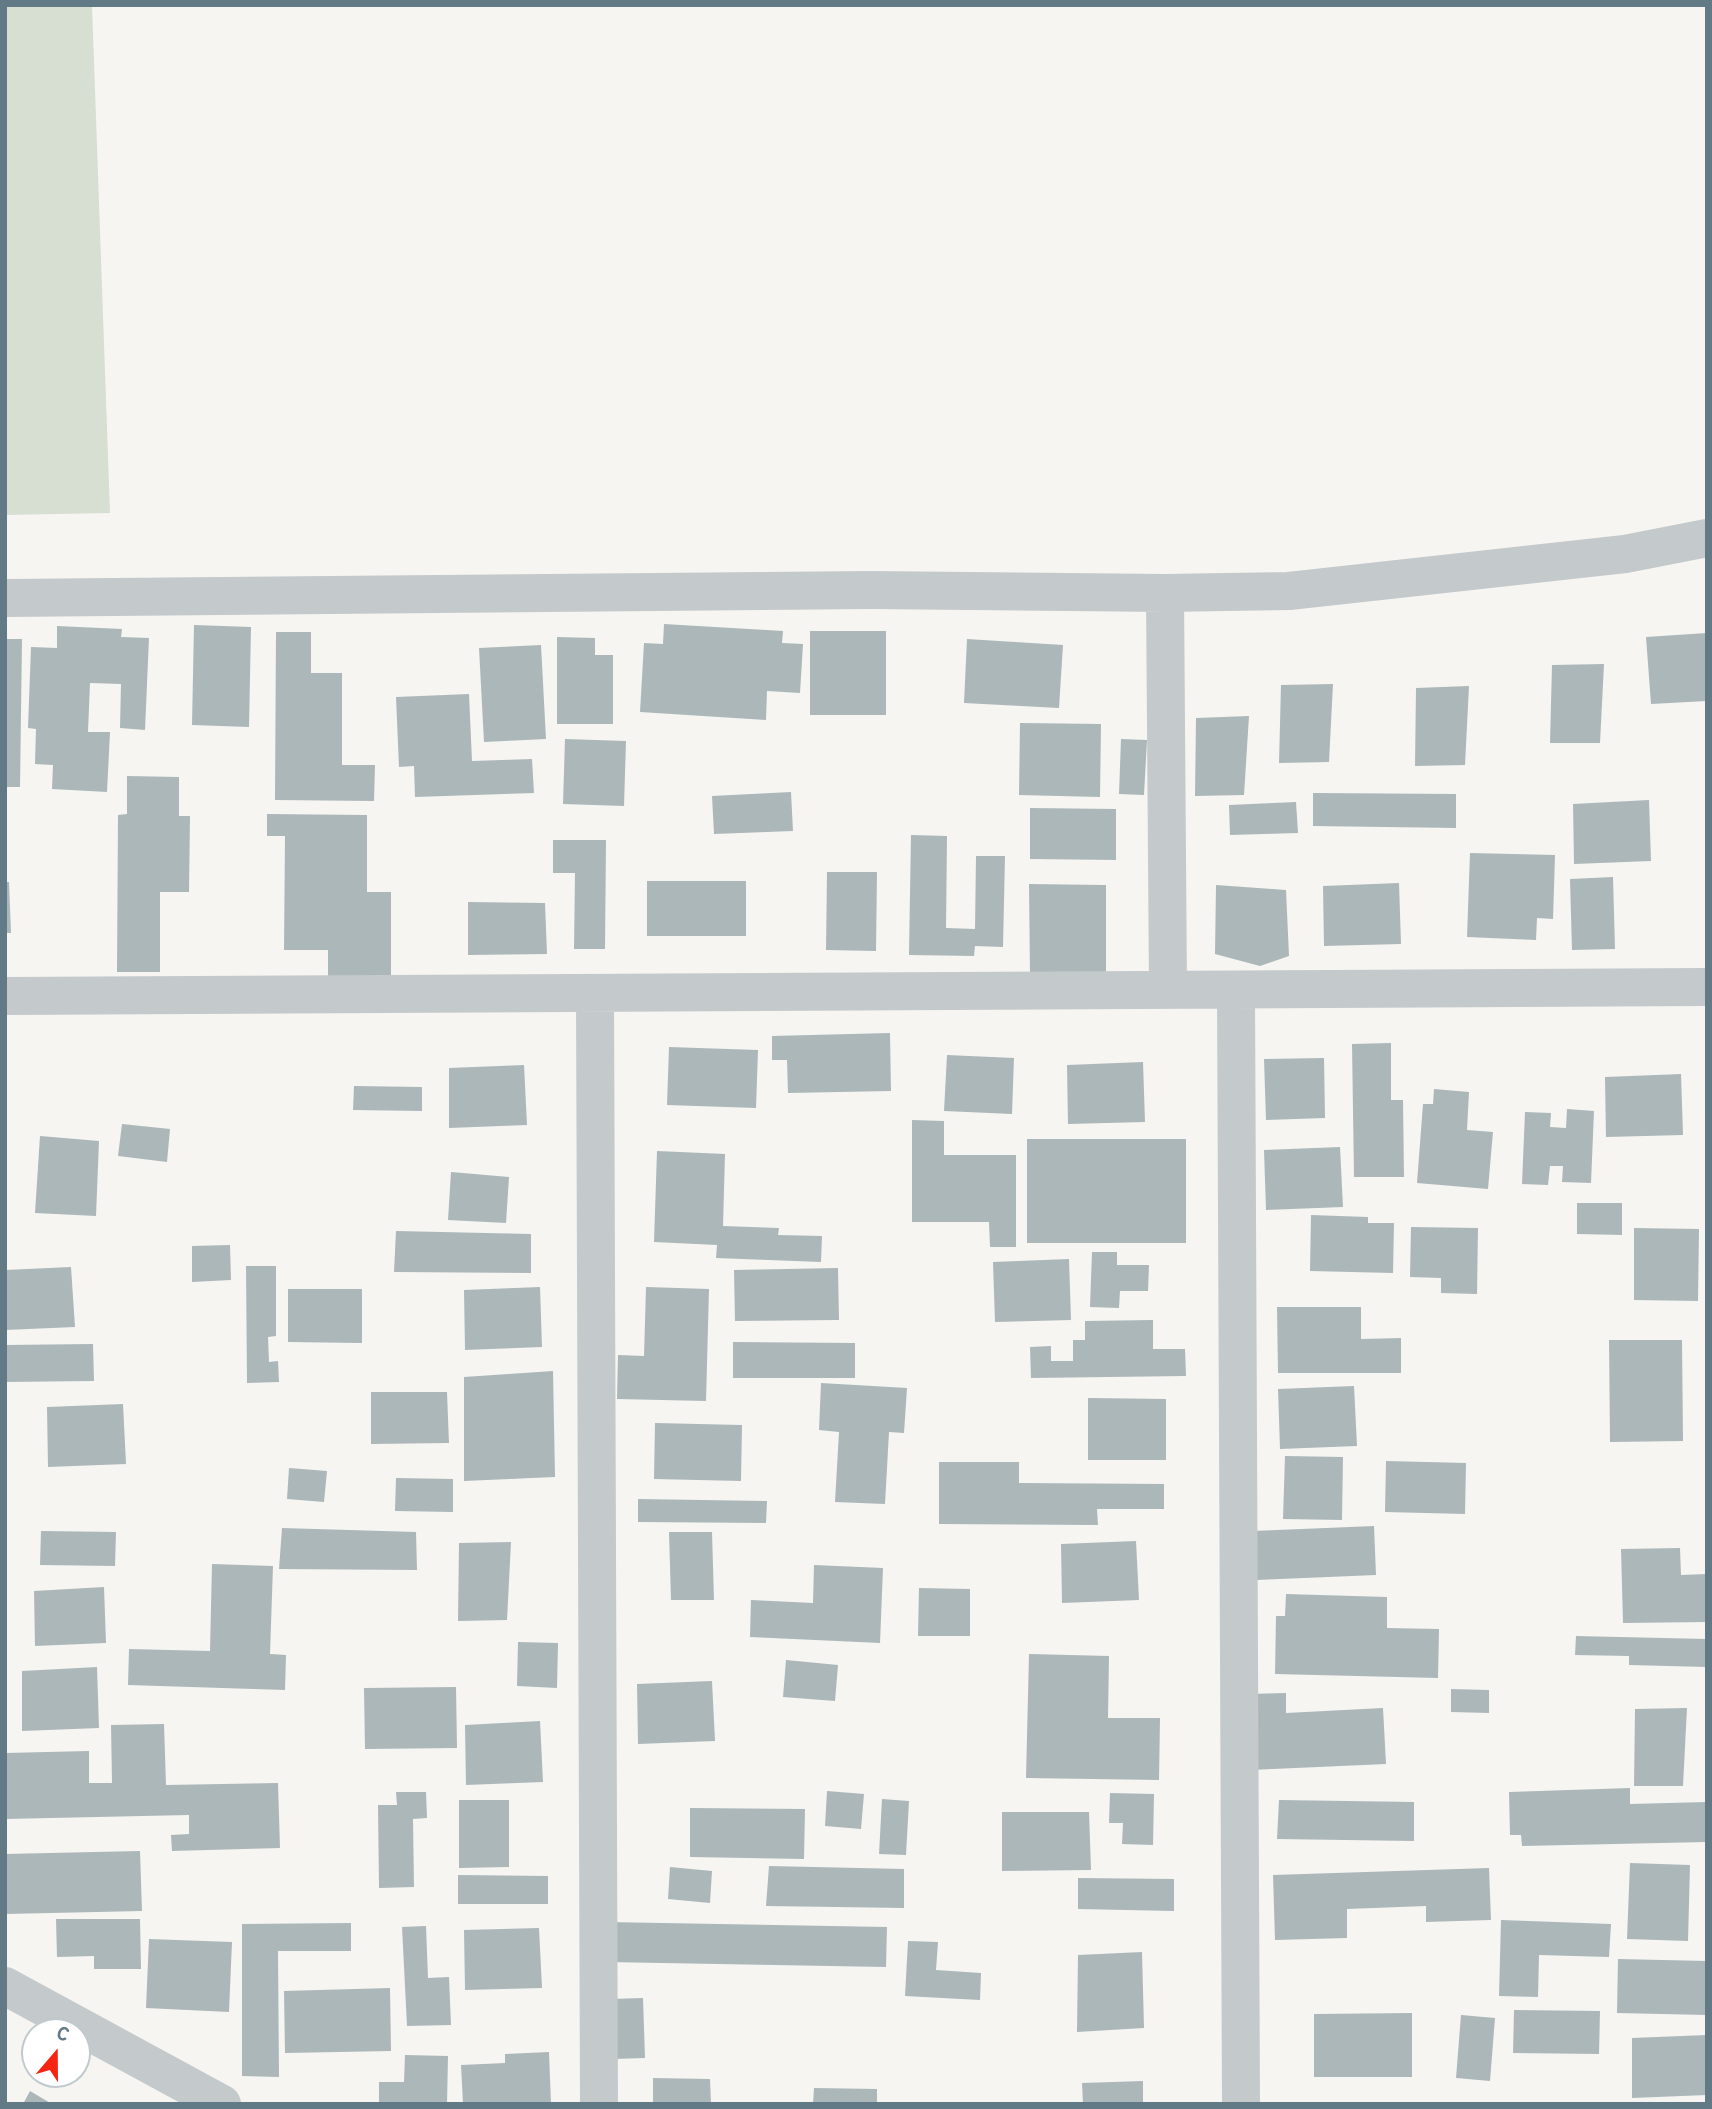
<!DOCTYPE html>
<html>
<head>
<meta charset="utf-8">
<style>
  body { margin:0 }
  #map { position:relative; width:1712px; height:2109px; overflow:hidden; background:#f6f5f1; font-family:Overpass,sans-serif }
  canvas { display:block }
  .frame { position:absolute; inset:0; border:7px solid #617a85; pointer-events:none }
  .north { position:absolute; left:21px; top:2018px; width:70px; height:70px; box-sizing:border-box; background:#fff; border:2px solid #c0cace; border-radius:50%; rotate:20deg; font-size:19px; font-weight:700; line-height:28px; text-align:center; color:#617a85 }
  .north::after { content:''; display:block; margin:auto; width:24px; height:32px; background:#f42613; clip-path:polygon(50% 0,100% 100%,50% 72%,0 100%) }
</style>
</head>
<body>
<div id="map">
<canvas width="1712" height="2109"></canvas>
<div class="frame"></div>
<div class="north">С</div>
</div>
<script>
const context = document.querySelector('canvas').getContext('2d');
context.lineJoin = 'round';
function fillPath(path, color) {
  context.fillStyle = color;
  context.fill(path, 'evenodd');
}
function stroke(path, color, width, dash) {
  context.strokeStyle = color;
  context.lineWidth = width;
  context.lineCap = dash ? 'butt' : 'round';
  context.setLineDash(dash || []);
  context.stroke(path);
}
const green = new Path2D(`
  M5 5H92L110 513 5 515Z`);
const building = new Path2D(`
  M664 624 783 631 782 643 803 644 800 693 767 691 766 720 640 712 644 643 663 644Z
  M194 625 251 627 249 727 192 725Z
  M57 626 122 629 121 637 149 638 145 730 120 728 121 684 90 683 88 732H110L107 792 52 789 53 765 35 764 36 729 28 728 31 647 57 648Z
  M810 631H886V715H810Z
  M276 632H311V673H342V765H375L374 801 275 800Z
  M1707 633V701L1651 704 1646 637Z
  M557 637 595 638V655H613V724H557Z
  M5 639H22L20 787H5Z
  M967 639 1063 645 1059 708 964 703Z
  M541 645 546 739 484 742 479 648Z
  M1604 664 1600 743H1550L1552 665Z
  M1333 684 1329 762 1279 763 1281 685Z
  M1469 686 1465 765 1415 766 1416 688Z
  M469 694 472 761 532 759 534 793 415 797 414 766 399 767 396 697Z
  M1249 716 1244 795 1195 796 1196 718Z
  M1020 723 1101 724 1100 797 1019 795Z
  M565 739 626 741 624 806 563 804Z
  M1121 739 1147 740 1144 795 1119 794Z
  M127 776 179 777V816H190L189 892H160V972H117L118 815 127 814Z
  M791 792 793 831 714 834 712 796Z
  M1313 793 1456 794V828L1313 826Z
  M1649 800 1651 861 1574 864 1573 804Z
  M1296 802 1298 833 1230 835 1229 805Z
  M1030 808 1116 809V860L1030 859Z
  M267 814 367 815V892H391V976H328V950H284L285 836H267Z
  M911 835 947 836 946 928 975 929 976 856H1005L1003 947 975 946 974 956 909 955Z
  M553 840H606L605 949H574L575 873H553Z
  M1470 853 1555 855 1553 919 1537 918 1536 940 1467 937Z
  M827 872H877L876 951 826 950Z
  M1613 877 1615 949 1572 950 1570 879Z
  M647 881H746V936H647Z
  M5 882H9L11 933H5Z
  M1399 883 1401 944 1324 946 1323 886Z
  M1029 884 1106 885V975H1030Z
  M1216 885 1286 890 1289 956 1260 966 1215 954Z
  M468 902 545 903 547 954 468 955Z
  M890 1033 891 1091 788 1093 787 1060H772V1036Z
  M1391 1043V1100H1403L1404 1177H1354L1352 1044Z
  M669 1047 758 1050 756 1108 667 1105Z
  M947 1055 1014 1058 1012 1114 944 1111Z
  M1324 1058 1325 1118 1266 1120 1264 1059Z
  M1143 1062 1145 1122 1068 1124 1067 1065Z
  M524 1065 527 1125 449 1128V1068Z
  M1681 1074 1683 1135 1606 1137 1605 1077Z
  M354 1086 422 1087V1111L353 1110Z
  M1434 1089 1469 1092 1467 1130 1493 1132 1488 1189 1417 1183 1423 1104H1433Z
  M1567 1109 1594 1111 1591 1183 1562 1182 1563 1166H1550L1548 1185 1522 1184 1525 1112 1551 1113 1550 1127 1566 1128Z
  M912 1120 944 1121V1155H1016V1247H990L989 1222H912Z
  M122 1124 170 1129 167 1162 118 1156Z
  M40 1136 99 1141 96 1216 35 1213Z
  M1027 1139H1186V1243H1027Z
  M1340 1147 1343 1207 1266 1210 1264 1150Z
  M657 1151 725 1154 723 1226 779 1228 778 1235 822 1236 821 1262 716 1258 717 1245 654 1242Z
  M451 1172 509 1177 506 1223 448 1220Z
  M1577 1203H1622V1235L1577 1234Z
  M1311 1215 1368 1217V1223H1394L1393 1273 1310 1271Z
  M1411 1227 1478 1228 1477 1294 1441 1293V1278L1410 1277Z
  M1634 1228 1699 1229 1698 1301 1634 1300Z
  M396 1231 531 1234V1273L394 1272Z
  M230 1245 231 1280 192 1282V1246Z
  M1092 1252H1117V1265H1149L1148 1291H1120L1119 1308 1090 1307Z
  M1069 1259 1071 1320 995 1322 993 1262Z
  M246 1266H276V1336L268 1337 269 1362 278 1361 279 1382 247 1383Z
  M71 1267 75 1327 5 1330V1270Z
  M838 1268 839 1320 735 1321 734 1270Z
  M540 1287 542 1347 465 1350 464 1290Z
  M646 1287 709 1289 706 1401 617 1399 618 1355 644 1356Z
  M288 1289H362V1343L288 1342Z
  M1277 1307H1361V1339L1401 1338V1373H1278Z
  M1153 1320V1349H1185L1186 1376 1031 1378 1030 1347 1051 1346V1361H1073V1340H1085V1321Z
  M1609 1340H1682L1683 1441 1610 1442Z
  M733 1342 855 1343V1378H733Z
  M93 1344 94 1381 5 1382V1345Z
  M553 1371 555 1477 464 1481V1377Z
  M821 1383 907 1388 904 1433 889 1432 885 1504 835 1502 839 1432 819 1430Z
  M1354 1386 1357 1446 1280 1449 1278 1389Z
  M371 1392H447L449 1443 371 1444Z
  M1088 1398 1166 1399V1460H1088Z
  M123 1404 126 1464 48 1467 47 1407Z
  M655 1423 742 1425 741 1481 654 1479Z
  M1285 1456 1343 1457 1342 1520 1283 1519Z
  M1386 1461 1466 1463 1465 1514 1385 1512Z
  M939 1462H1019V1483L1164 1484V1509H1097L1098 1525 939 1524Z
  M289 1468 327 1471 324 1502 287 1499Z
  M396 1478 453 1479V1512L395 1511Z
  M638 1499 767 1501 766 1523 638 1522Z
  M1374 1526 1376 1575 1256 1580 1253 1531Z
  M282 1528 416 1532 417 1570 279 1569Z
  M41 1531 116 1532 115 1566 40 1565Z
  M669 1532H712L714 1600H671Z
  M1136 1541 1139 1600 1062 1603 1061 1544Z
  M511 1542 507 1620 458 1621 459 1543Z
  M1680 1548 1681 1575 1707 1574V1622L1623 1623 1621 1549Z
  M212 1564 273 1566 270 1654 286 1655 285 1690 128 1685 129 1649 210 1651Z
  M814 1565 883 1568 880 1643 750 1637 751 1600 813 1603Z
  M104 1587 106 1643 35 1646 34 1591Z
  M919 1588 970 1589V1636H918Z
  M1286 1594 1387 1597V1628L1439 1629 1438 1678 1275 1674 1276 1616H1285Z
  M1576 1636 1707 1639V1667L1629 1665V1656L1575 1655Z
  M518 1642 558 1643 557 1688 517 1686Z
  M1029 1654 1109 1656 1108 1718H1160L1159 1780 1026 1778Z
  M786 1660 838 1665 835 1701 783 1697Z
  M97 1667 99 1728 22 1731V1671Z
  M712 1681 715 1741 638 1744 637 1684Z
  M456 1687 457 1748 365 1749 364 1688Z
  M1451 1689 1489 1690V1713L1451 1712Z
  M1286 1693V1713L1383 1708 1386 1764 1250 1770 1247 1694Z
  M1687 1708 1683 1786H1634L1635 1709Z
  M540 1721 543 1782 466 1785 465 1725Z
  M164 1724 166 1785 278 1783 280 1848 172 1851 171 1835 189 1834V1815L5 1819V1753L89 1751V1783H112L111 1725Z
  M1630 1788V1804L1707 1802V1842L1522 1846 1521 1835H1510L1509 1792Z
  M827 1791 864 1794 861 1829 825 1826Z
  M396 1792H426L427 1818 413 1819 414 1887 379 1888 378 1805H397Z
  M1110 1793 1154 1794 1153 1845 1122 1844 1123 1823H1109Z
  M882 1799 909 1801 906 1855 879 1854Z
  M459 1800H509V1867L459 1868Z
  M1279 1800 1414 1802V1841L1277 1839Z
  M690 1808 805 1809 804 1859 690 1857Z
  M1002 1812H1089L1091 1870 1002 1871Z
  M140 1851 142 1911 5 1914V1854Z
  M1630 1863 1690 1865 1688 1941 1627 1939Z
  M769 1866 904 1869V1908L766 1906Z
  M670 1867 712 1871 710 1903 668 1899Z
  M1489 1868 1491 1920 1426 1922V1906L1347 1909V1938L1275 1940 1273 1875Z
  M458 1875 548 1876V1904H458Z
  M1078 1878 1174 1879V1911L1078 1909Z
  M56 1919H140L141 1969H94V1956L57 1957Z
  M1501 1920 1611 1924 1609 1957 1539 1955 1538 1997 1499 1996Z
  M607 1922 887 1927 886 1967 606 1962Z
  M351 1923V1951H278L279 2077 242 2076V1924Z
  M426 1926 428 1978 449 1977 451 2025 407 2026 402 1927Z
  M539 1928 542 1988 465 1990 464 1930Z
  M149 1939 232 1942 229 2012 146 2008Z
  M908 1941 938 1942 936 1970 981 1973 980 2000 905 1996Z
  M1142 1952 1144 2028 1077 2032 1078 1955Z
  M1618 1959 1707 1961V2015L1617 2013Z
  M390 1988 391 2051 285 2053 284 1991Z
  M643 1998 645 2058 613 2059 611 1999Z
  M1514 2010 1600 2011 1599 2054 1513 2053Z
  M1412 2013V2077H1314V2014Z
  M1461 2015 1495 2018 1490 2081 1456 2078Z
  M1707 2035V2095L1632 2098V2038Z
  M549 2052 551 2104H463L461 2065 505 2063V2054Z
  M405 2055 448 2056 447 2104H379V2082H404Z
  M653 2078 710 2079 711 2104H653Z
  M1143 2081V2104H1083L1082 2083Z
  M814 2088 877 2089V2104H813Z
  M30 2091 52 2104H23Z`);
const minor = new Path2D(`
  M1165 593 1168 990
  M5 598 871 590 1165 593 1289 591 1625 554 1707 538
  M1236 990 1241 2104
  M595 993 599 2104
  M5 996 1707 987
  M5 1986 222 2104`);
fillPath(green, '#d7ded2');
fillPath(building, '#acb7ba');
stroke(minor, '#c4c9cb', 38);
</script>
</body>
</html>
